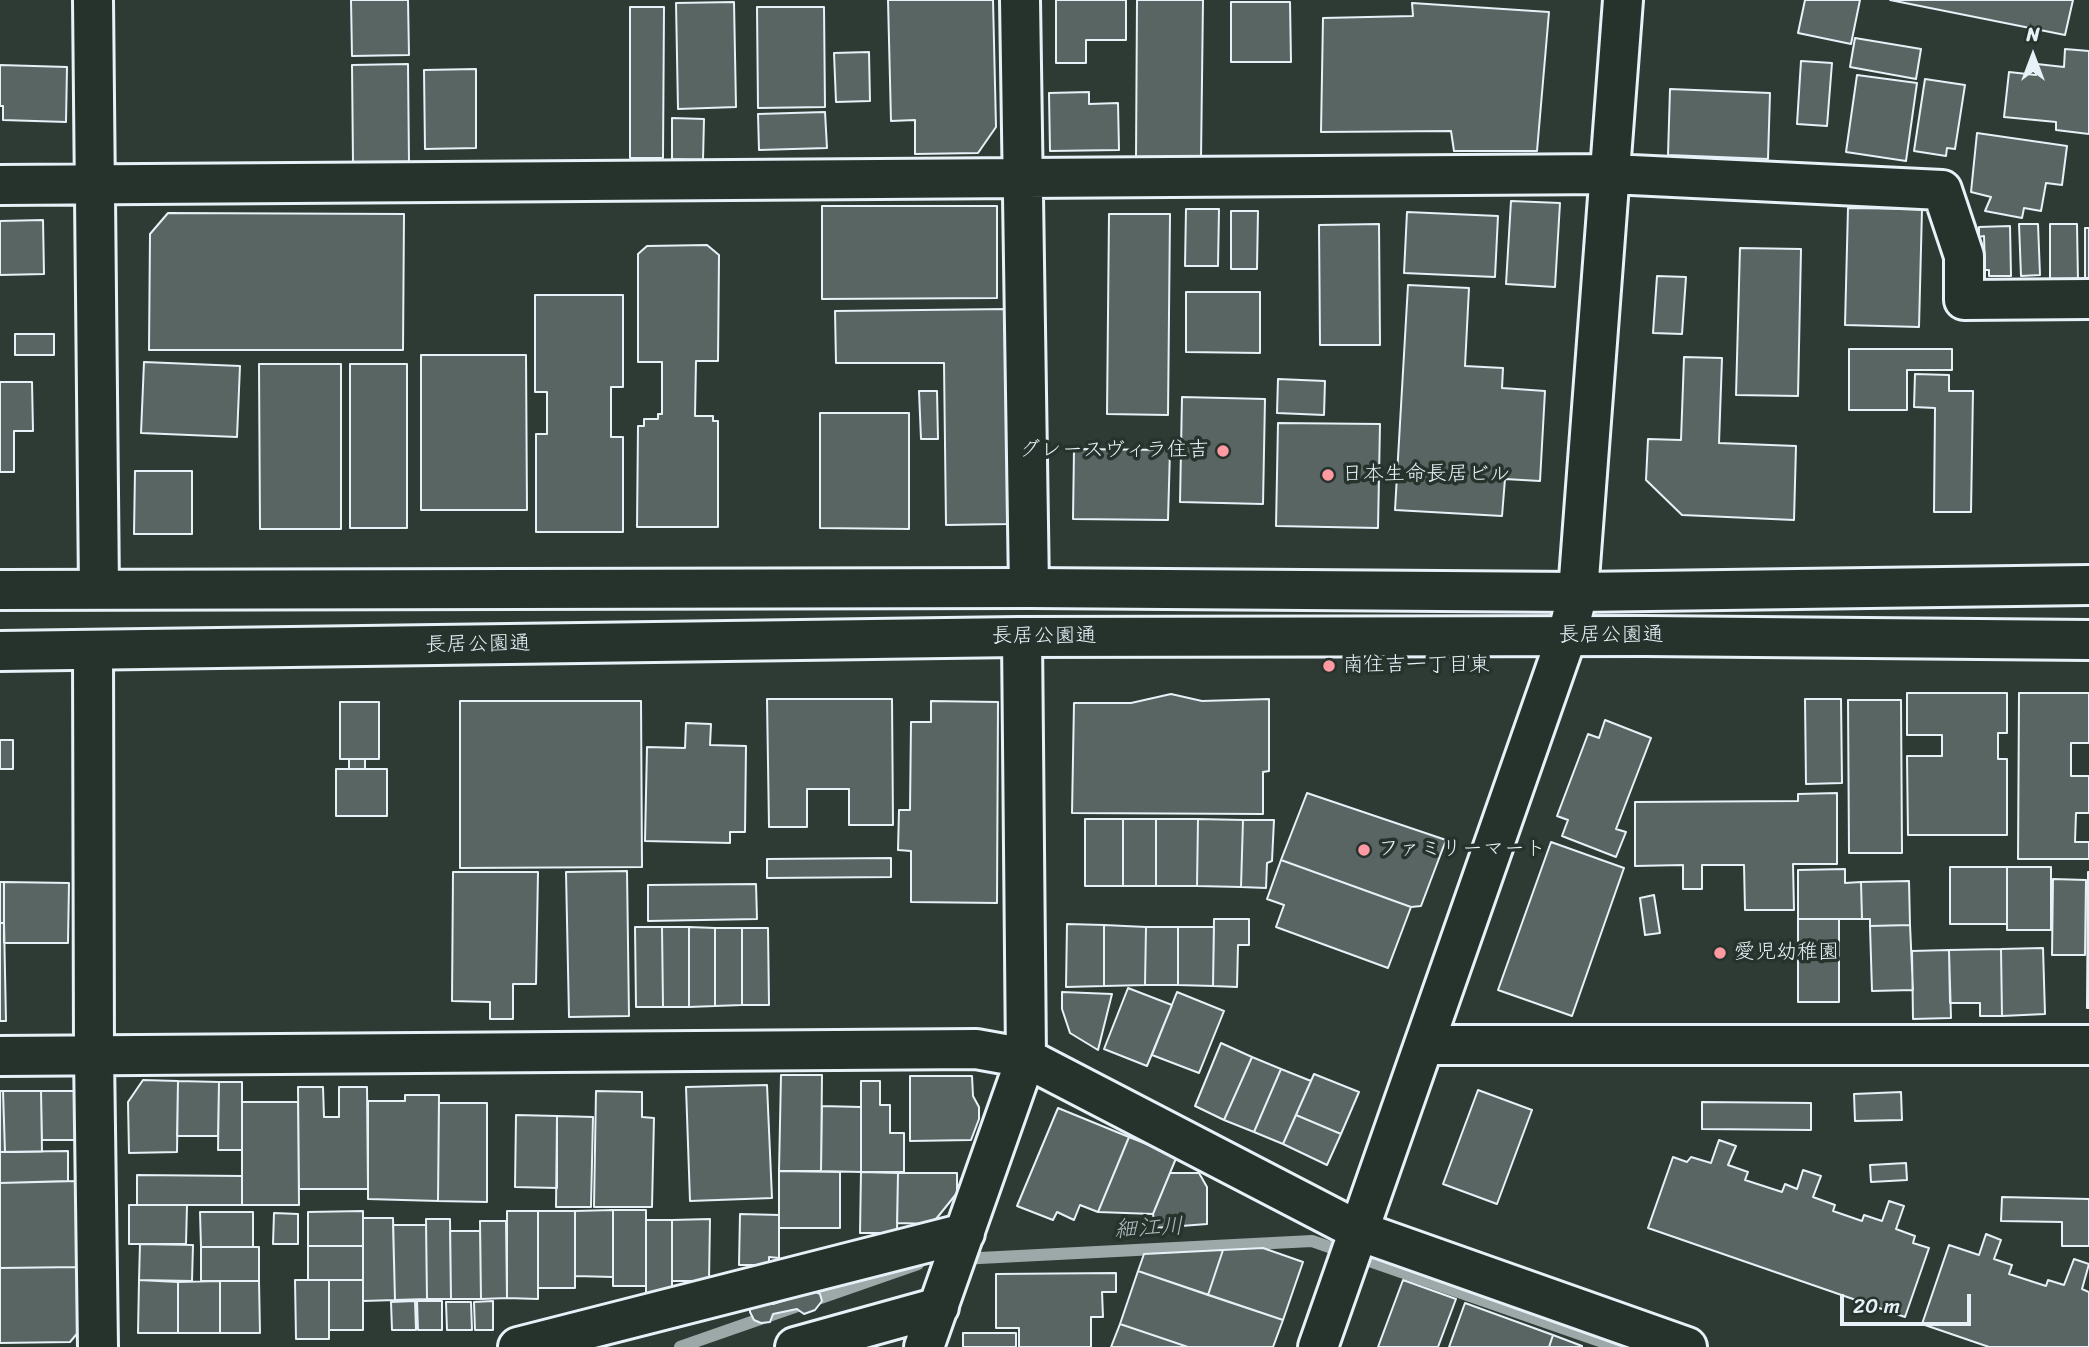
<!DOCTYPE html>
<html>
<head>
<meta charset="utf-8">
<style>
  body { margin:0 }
  #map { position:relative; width:2089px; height:1347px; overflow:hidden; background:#2e3b35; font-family:Sriracha,sans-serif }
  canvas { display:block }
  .north { position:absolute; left:1998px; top:21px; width:70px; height:70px; -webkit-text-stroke:5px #26332d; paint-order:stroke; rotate:0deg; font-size:19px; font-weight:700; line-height:28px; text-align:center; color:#e8f1f8 }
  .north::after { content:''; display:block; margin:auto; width:24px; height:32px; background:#e8f1f8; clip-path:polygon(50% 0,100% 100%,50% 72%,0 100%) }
  .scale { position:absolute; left:1840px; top:1294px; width:131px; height:32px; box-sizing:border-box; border:4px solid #e8f1f8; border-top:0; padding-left:9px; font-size:21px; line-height:24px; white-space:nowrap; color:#e8f1f8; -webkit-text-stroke:5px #26332d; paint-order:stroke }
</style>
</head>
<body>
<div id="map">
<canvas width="2089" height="1347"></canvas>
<div class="north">N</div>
<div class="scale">20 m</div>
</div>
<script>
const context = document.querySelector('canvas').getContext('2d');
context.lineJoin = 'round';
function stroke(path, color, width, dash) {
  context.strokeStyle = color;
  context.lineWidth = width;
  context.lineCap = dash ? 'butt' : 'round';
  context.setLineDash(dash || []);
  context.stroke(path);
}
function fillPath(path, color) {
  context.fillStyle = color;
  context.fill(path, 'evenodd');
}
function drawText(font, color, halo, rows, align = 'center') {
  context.font = font + ' Sriracha,"Klee One",sans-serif';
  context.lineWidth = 7;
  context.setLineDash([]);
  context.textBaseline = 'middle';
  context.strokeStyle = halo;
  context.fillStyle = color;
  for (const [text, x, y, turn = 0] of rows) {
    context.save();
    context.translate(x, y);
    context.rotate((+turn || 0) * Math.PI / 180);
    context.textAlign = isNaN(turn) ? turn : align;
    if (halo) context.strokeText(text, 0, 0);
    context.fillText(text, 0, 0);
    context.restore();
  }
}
const stream = new Path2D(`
  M960 1259 1312 1241 1617 1347
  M680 1347 918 1264`);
const building = new Path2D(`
  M351 0H408L409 55 352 56Z
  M888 0H993L996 127 978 153 915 154V120L891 121Z
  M1056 0H1126V40H1086V63H1056Z
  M1137 0H1203L1201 159 1136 158Z
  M1805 0H1860L1851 44 1798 33Z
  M1890 0H2073L2065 35Z
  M734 2 736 107 678 109 676 3Z
  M1231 2H1290L1291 62H1231Z
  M1412 3 1549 12 1537 151H1454L1451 131 1321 132 1323 18 1413 16Z
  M630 7H664L663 158H630Z
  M757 7H824L825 107 758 108Z
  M1855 38 1921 49 1916 79 1850 67Z
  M2065 49 2089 51V134L2056 130V122L2004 117 2009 72 2036 75 2037 64 2064 67Z
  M869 52 870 101 836 102 834 53Z
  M1801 61 1832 63 1827 126 1797 124Z
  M408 64 409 163 353 164 352 65Z
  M0 65 67 67 66 122 3 120V106H0Z
  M476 69V148L425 149 424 70Z
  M1857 75 1917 83 1906 161 1846 152Z
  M1925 79 1965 85 1955 149 1947 148 1946 156 1914 151Z
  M1670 89 1770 93 1768 159 1668 155Z
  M1089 92V104L1118 103 1119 150 1050 151 1049 93Z
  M825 112 827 148 759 150 758 114Z
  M672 118 704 119 703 160 672 159Z
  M1977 133 2067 146 2062 185 2046 183 2041 211 2024 208 2022 218 1985 211 1991 197 1971 192Z
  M1511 201 1560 203 1555 287 1506 284Z
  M822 206H997V298L822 299Z
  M1848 208 1922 209 1919 327 1845 325Z
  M1186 209H1219L1218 266H1185Z
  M1231 211H1258L1257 269H1231Z
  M1407 212 1498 216 1495 277 1404 273Z
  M168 213 404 214 403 350H149L150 234Z
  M1109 214H1170L1168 415 1107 414Z
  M43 220 44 274 0 275V221Z
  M1379 224 1380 345H1320L1319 225Z
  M2019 224H2038L2040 275 2021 276Z
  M2050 224H2077L2078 282H2050Z
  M2010 226 2011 276H1989V270H1985L1984 236 1979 237V227Z
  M2085 228H2089V280H2085Z
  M707 245 719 255 718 361H696L695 416H713V421H718V527H637L638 426H644V419H658V414H662V362H638V254L647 246Z
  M1740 248 1801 249 1798 396 1736 395Z
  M1657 276 1686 277 1682 334 1653 333Z
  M1408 285 1469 288 1465 366 1503 368 1502 388 1545 391 1540 481 1505 479 1502 516 1395 510Z
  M1186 292H1260V353L1186 352Z
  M535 295H623V387H611V437H623V532H536V434H547V392H535Z
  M1009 309 1010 524 946 525 944 363H836L835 311Z
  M15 334H54V355H15Z
  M1849 349H1952V370H1907V410H1849Z
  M421 355H526L527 510H421Z
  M1684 357 1722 358 1719 443 1796 446 1794 520 1682 515 1646 480 1648 439 1681 440Z
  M144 362 240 366 237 437 141 433Z
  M259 364H341V529H260Z
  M350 364H407V528H350Z
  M1915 374 1949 375V391H1973L1971 512H1934L1935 408 1914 407Z
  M1278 379 1325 381 1324 415 1277 413Z
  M0 382H32L33 431H14V472H0Z
  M919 391H937L938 439H921Z
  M1182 397 1265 399 1263 504 1180 502Z
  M820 413H909V529L820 528Z
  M1278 423 1380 424 1378 528 1276 526Z
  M1074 449 1170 450 1168 520 1073 519Z
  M135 471H192V534H134Z
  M1907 693H2007V733H1998V759H2007V835H1908L1907 756H1942V735H1907Z
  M2019 693H2089V743H2071V776H2089V813H2076L2075 842H2089V859H2018Z
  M1171 694 1202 701 1269 699V771L1263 772V814L1072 813 1074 703H1131Z
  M767 699H892L893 825H849V789H807V827H769Z
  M1805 699H1841L1842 783 1806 784Z
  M1848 700H1901L1902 853H1849Z
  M460 701H641L642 867 460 868Z
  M931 701 998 702 997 903 911 902V851L898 850 899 810H910L911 722H931Z
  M340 702H379V759H340Z
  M1605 720 1651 738 1616 829 1626 832 1616 857 1562 836 1568 820 1557 816 1588 734 1599 738Z
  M686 723 711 724 710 745 746 746 745 832H730V843L645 841 647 747 685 748Z
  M0 740H13V769H0Z
  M349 759H365V769H349Z
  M336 769H387V816H336Z
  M1307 793 1446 840 1421 906 1411 907 1281 860Z
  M1837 793V864H1793L1794 910H1745L1744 865H1702V889H1683V865L1635 866V802L1798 801V794Z
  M1085 819H1123V886H1085Z
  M1123 819H1156V886H1123Z
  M1156 819H1198L1197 886H1156Z
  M1198 819 1243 820 1241 887 1197 886Z
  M1243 820H1274L1272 861 1267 863 1266 888 1241 887Z
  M1551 842 1624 868 1572 1016 1498 990Z
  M891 858V877L767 878V859Z
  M1281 860 1411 907 1388 968 1276 927 1284 905 1267 899Z
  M1950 867H2007V924H1950Z
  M2007 867H2051V930H2007Z
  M1845 869V883L1861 882 1862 919H1798V870Z
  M627 871 629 1016 569 1017 566 872Z
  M453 872H538L536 984H513V1019H490V1002L452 1001Z
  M2088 872H2089V1008H2087Z
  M2053 879 2086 880 2085 955H2052Z
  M1909 881 1910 925 1870 926V919H1862L1861 882Z
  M0 882H4V923H0Z
  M4 882 69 883 68 943H4Z
  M756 884 757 919 648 921V885Z
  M1654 895 1660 933 1645 935 1640 898Z
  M1214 919H1249V945H1238L1237 987 1213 986Z
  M1798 919H1839V1002H1798Z
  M0 923H4L6 1021H0Z
  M1067 924 1104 925V986L1066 987Z
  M1104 925 1146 927 1145 985 1104 986Z
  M1910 925 1913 990 1872 991 1870 926Z
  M635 927H662L663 1007H636Z
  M662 927H689V1007H663Z
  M689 927 715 928V1006L689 1007Z
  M1146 927H1178V985H1145Z
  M1178 927H1214L1213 986 1178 985Z
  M715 928H742V1005L715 1006Z
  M742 928H768L769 1005H742Z
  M2043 948 2045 1014 2002 1016 2001 949Z
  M2001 949 2002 1016H1980V1003H1950L1949 950Z
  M1949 950 1951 1018 1913 1019 1912 951Z
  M1128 988 1172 1005 1147 1066 1104 1049Z
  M1062 992 1112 994 1098 1050 1070 1033 1062 1009Z
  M1177 992 1224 1011 1199 1073 1152 1055Z
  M1221 1043 1252 1057 1224 1120 1195 1106Z
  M1252 1057 1281 1069 1254 1132 1224 1120Z
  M1281 1069 1311 1081 1283 1144 1254 1132Z
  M1314 1074 1359 1092 1341 1134 1296 1115Z
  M781 1075H822L821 1171H779Z
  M910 1076H972L973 1096 979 1107V1119L971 1140 910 1141Z
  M143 1080 178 1081 177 1152 129 1153 128 1102Z
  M178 1081 219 1082 218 1136H177Z
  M861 1081H880V1105H890V1133H904V1172H861Z
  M219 1082H242V1150H218Z
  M767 1085 772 1198 690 1201 686 1087Z
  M298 1087H323L324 1117H339V1087H367L368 1189H299Z
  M1478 1090 1532 1110 1497 1204 1443 1184Z
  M0 1091H3L5 1152H0Z
  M3 1091H41L42 1152H5Z
  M41 1091H73L82 1098V1140H42Z
  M596 1091 642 1092V1117L654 1118 652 1207H594Z
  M1901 1092 1902 1120 1855 1121 1854 1094Z
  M405 1095H439L438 1201 368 1199V1101H405Z
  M242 1102H298L299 1205H242Z
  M1702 1102 1811 1103V1130L1702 1129Z
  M439 1103H487V1202L438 1201Z
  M822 1106 861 1107V1172L821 1171Z
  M1058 1108 1129 1137 1098 1212 1080 1205 1074 1220 1057 1212 1053 1220 1017 1206Z
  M516 1115 557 1116V1188L515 1187Z
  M1296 1115 1341 1134 1327 1165 1283 1144Z
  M557 1116 593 1117 591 1207H556Z
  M1129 1137 1177 1156 1153 1214 1098 1212Z
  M1719 1140 1736 1146 1728 1165 1748 1172 1745 1180 1782 1192 1785 1184 1797 1189 1803 1170 1821 1176 1813 1197 1835 1205 1833 1211 1862 1221 1864 1215 1882 1221 1889 1201 1904 1206 1896 1229 1915 1236 1913 1243 1929 1248 1905 1317 1648 1228 1673 1157 1687 1162 1691 1157 1711 1163Z
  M68 1151V1181L0 1183V1152Z
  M1906 1163 1907 1180 1871 1182 1870 1165Z
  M779 1171 840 1172V1228H779Z
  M861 1172 898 1173 897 1233H860Z
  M898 1173H957V1193L932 1224 897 1223Z
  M1170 1173H1199L1207 1187V1224L1155 1228 1153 1214Z
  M137 1175 242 1176V1205H137Z
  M78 1181 79 1267 0 1268V1183Z
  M2002 1197 2089 1199V1246H2062V1222L2001 1221Z
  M129 1205H187L186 1244H129Z
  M613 1210H646V1286H613Z
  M613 1210V1277L575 1276V1211Z
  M363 1211V1246H308V1212Z
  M507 1211H538V1299L507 1298Z
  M538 1211H575V1288H538Z
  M200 1212H253V1247H201Z
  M274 1213 298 1214V1244H273Z
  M740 1214 779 1215V1258L769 1257V1265H739Z
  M363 1218H393L395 1300 363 1301Z
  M426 1219H450L451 1299H427Z
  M710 1219 709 1281H672V1220Z
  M646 1220H672V1293L646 1294Z
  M480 1221H506L507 1298 481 1299Z
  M393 1225H426L427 1299 395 1300Z
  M450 1231H480L481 1299H451Z
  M1986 1234 2001 1240 1994 1259 2012 1265 2009 1274 2046 1286 2048 1280 2064 1285 2074 1259 2089 1264 2082 1289 2089 1292V1347H1989L1922 1324 1949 1245 1979 1255Z
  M140 1244 193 1245 192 1281 139 1280Z
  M308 1246H363V1280H308Z
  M201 1247H259V1281H201Z
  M1263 1248 1303 1262 1283 1320 1208 1295 1223 1250Z
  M1223 1250 1208 1295 1138 1271 1144 1254Z
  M79 1267 81 1329 70 1342 0 1343V1268Z
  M1138 1271 1283 1320 1273 1347H1188L1120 1324Z
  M1116 1273V1292H1102L1103 1317H1091V1347H1019V1328H996V1274Z
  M139 1280 178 1282V1333H138Z
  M295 1280H329V1339H296Z
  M329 1280H363V1330H329Z
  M1403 1280 1456 1299 1438 1347H1378Z
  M220 1281V1333H178V1282Z
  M220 1281H259L260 1333H220Z
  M810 1289 820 1294 822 1301 815 1310 804 1314 797 1309 773 1314 770 1322 761 1323 754 1320 750 1312V1304L770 1299 773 1304 795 1297 797 1292Z
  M415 1301 416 1330H392L391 1302Z
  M417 1301H442V1330H418Z
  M493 1301V1330H475L474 1302Z
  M446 1302H471L472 1330H447Z
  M1465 1303 1553 1335 1549 1347H1449Z
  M1120 1324 1188 1347H1111Z
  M963 1333H1016V1347H963Z
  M1553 1335 1582 1346V1347H1549Z`);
const minor = new Path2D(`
  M93 0 99 589
  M1020 0 1029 588
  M0 185 1611 174 1942 190 1964 256V300L2089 299
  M93 651 94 1055 98 1347
  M1424 1045H2089
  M0 1056 976 1049 1026 1058 1359 1231 1687 1347
  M518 1347 965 1233
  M795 1347 939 1307
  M924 1347 1026 1058 1022 637
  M1318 1347 1567 636 1578 592 1623 0`);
const highway = new Path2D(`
  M0 590 1029 588 1578 592 2089 585
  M0 651 1018 637 1645 636 2089 640`);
const markers = [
  [1223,451,7,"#ff9aa2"],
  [1328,475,7,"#ff9aa2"],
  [1329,666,7,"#ff9aa2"],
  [1364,850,7,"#ff9aa2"],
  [1720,953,7,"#ff9aa2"]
];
const poiNames = [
  ["グレースヴィラ住吉",1209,451,"right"],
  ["日本生命長居ビル",1342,475],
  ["南住吉一丁目東",1343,666],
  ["ファミリーマート",1378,850],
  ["愛児幼稚園",1734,953]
];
const streetNames = [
  ["長居公園通",1611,636],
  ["長居公園通",1044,637],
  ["長居公園通",478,645,-1]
];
const waterNames = [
  ["細江川",1149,1229,-3]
];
stroke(stream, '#9da8a9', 12);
fillPath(building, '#596563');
stroke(building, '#e8f1f8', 2);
stroke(minor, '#e8f1f8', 44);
stroke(highway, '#e8f1f8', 44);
stroke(minor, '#26332d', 38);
stroke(highway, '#26332d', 38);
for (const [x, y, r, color] of markers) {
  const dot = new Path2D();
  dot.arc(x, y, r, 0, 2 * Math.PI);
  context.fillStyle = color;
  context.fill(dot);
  stroke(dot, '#26332d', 2.5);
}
drawText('21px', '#e8f1f8', '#26332d', poiNames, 'left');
drawText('21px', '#e8f1f8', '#26332d', streetNames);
drawText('italic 23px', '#b0babd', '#26332d', waterNames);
</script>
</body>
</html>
